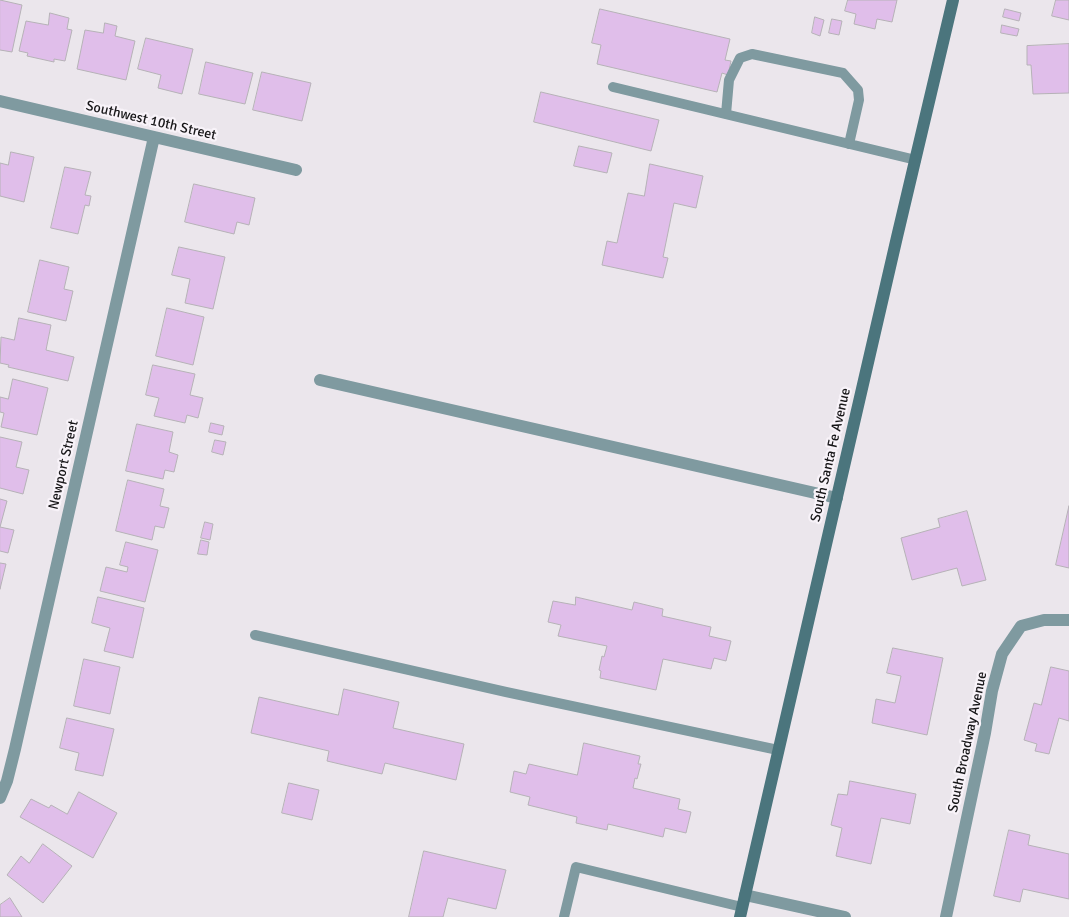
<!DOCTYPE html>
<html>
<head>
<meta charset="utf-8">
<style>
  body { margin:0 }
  canvas { display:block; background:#ebe6ec }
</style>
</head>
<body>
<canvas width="1069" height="917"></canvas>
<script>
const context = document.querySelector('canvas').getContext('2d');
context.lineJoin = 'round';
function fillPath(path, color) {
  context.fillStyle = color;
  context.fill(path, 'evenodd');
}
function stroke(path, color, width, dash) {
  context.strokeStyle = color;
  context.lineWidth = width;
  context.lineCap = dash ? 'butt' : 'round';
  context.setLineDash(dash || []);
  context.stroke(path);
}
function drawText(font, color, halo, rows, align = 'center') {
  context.font = font + ' Signika,sans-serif';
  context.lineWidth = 4.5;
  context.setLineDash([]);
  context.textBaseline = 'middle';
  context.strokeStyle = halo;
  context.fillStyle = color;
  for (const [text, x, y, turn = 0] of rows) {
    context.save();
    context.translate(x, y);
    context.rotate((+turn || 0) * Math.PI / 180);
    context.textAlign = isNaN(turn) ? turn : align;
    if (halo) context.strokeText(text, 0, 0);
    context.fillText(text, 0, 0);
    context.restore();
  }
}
const building = new Path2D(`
  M0 0 22 5 12 52 0 50Z
  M848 0H897L892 22 877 19 875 29 854 24 856 14 845 11Z
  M1056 0H1069V20L1052 16Z
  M600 9 730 39 725 60 731 61 728 75 722 73 717 92 597 64 601 45 592 43Z
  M1005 9 1021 13 1019 21 1003 17Z
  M50 13 69 18 67 29 72 30 65 61 54 59V62L27 56 28 53 19 51 26 21 48 25Z
  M815 17 824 20 820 36 812 33Z
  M832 19 842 21 839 35 829 33Z
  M105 23 117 26 115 36 135 41 126 80 77 69 85 30 103 33Z
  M1002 25 1019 29 1017 36 1001 33Z
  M146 38 193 49 182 94 158 88 161 75 138 69Z
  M1069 44V93L1033 94 1031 65H1027V46Z
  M206 62 253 73 245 104 199 94Z
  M262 72 311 83 302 121 253 110Z
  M541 92 659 120 651 151 534 122Z
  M579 146 612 153 607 173 574 166Z
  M11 152 34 157 24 202 0 196V163L8 165Z
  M650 164 703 176 696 208 674 203 663 257 668 258 663 278 602 265 607 241 617 243 628 193 644 196Z
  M65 167 91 172 85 195 91 196 89 206 85 205 78 234 51 228Z
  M194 184 255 198 249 225 237 222 234 234 185 222Z
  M179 247 225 257 213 309 185 303 190 279 172 275Z
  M40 260 69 267 64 289 73 291 66 321 28 312Z
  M167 308 204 317 193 365 156 356Z
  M19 318 51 325 46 350 74 357 68 381 8 367 9 365 0 363 1 337 14 340Z
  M153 365 195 374 190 395 203 398 198 418 187 415 185 423 154 416 159 398 146 395Z
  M13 379 48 388 37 435 1 427 4 413 0 412V397L8 399Z
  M211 423 224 426 222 435 209 432Z
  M137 424 173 432 169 452 178 455 174 472 165 470 163 479 126 471Z
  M0 437 22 442 16 467 29 470 23 494 0 488Z
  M215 440 226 442 223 455 212 452Z
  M128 480 164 489 160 506 169 508 164 528 155 526 152 540 116 531Z
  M0 499 7 501 0 527 14 530 8 553 0 551Z
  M1069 506V568L1056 565Z
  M967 511 986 580 962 586 957 568 912 580 901 538 940 527 938 519Z
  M205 522 213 524 210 540 201 538Z
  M201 540 209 542 207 555 198 554Z
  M126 542 158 550 145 602 100 591 106 567 127 572 128 567 120 565Z
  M0 563 6 564 0 589Z
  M98 597 144 608 133 658 104 651 110 628 92 623Z
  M576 597 632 610 634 602 663 609 662 616 711 627 709 636 731 641 726 661 714 658 711 669 663 659 656 690 600 678 601 671 599 670 602 656 604 657 607 646 558 636 561 625 548 622 553 601 575 605Z
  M893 648 943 658 927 735 872 723 876 699 895 703 901 676 887 673Z
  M84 659 120 667 110 714 74 706Z
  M1051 667 1069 671V721L1059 718 1049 754 1035 751 1037 744 1024 740 1034 703 1041 705Z
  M344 689 399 702 393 728 464 744 456 780 385 763 382 774 327 761 329 751 251 733 259 697 338 715Z
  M67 718 114 729 103 776 75 770 79 753 60 748Z
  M584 743 640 756 638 764H641L637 779 635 778 633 788 680 799 678 809 691 812 686 833 665 828 663 837 608 824 607 830 576 823 577 817 528 805 530 797 510 792 514 771 526 774 529 764 577 775Z
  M850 781 916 794 910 824 881 818 871 864 836 856 842 828 831 825 838 794 847 795Z
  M289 783 319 790 312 820 282 813Z
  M79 792 117 813 93 858 20 817 31 799 49 808 51 805 67 814Z
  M1009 830 1030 835 1028 845 1069 854V899L1023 889 1020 902 994 896Z
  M43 844 72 866 43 903 7 875 21 856 29 863Z
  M424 851 506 870 496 909 448 898 443 917H409Z
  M10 898 22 917H0V905Z`);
const lane = new Path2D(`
  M613 87 916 160
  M726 114 729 80 740 58 752 54 843 73 858 90 859 100 849 144
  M255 635 506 692 778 750
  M564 917 576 867 742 907`);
const street = new Path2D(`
  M0 101 296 170
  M320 380 837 498
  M0 798 7 781 15 749 154 137
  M745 895 845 917
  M946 917 985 733 992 691 1002 654 1021 626 1044 620H1069`);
const secondary = new Path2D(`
  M740 917 897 237 953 0`);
const streetNames = [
  ["Southwest 10th Street",151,121,13],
  ["South Santa Fe Avenue",831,455,-77],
  ["Newport Street",64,465,-77],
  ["South Broadway Avenue",968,742,-78]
];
fillPath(building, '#e0beea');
stroke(building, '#b6b2b7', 1);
stroke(lane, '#7f9aa0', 10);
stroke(street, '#7f9aa0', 12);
stroke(secondary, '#4b757d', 12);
drawText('14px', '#171618', '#f8f3f9', streetNames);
</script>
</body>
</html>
